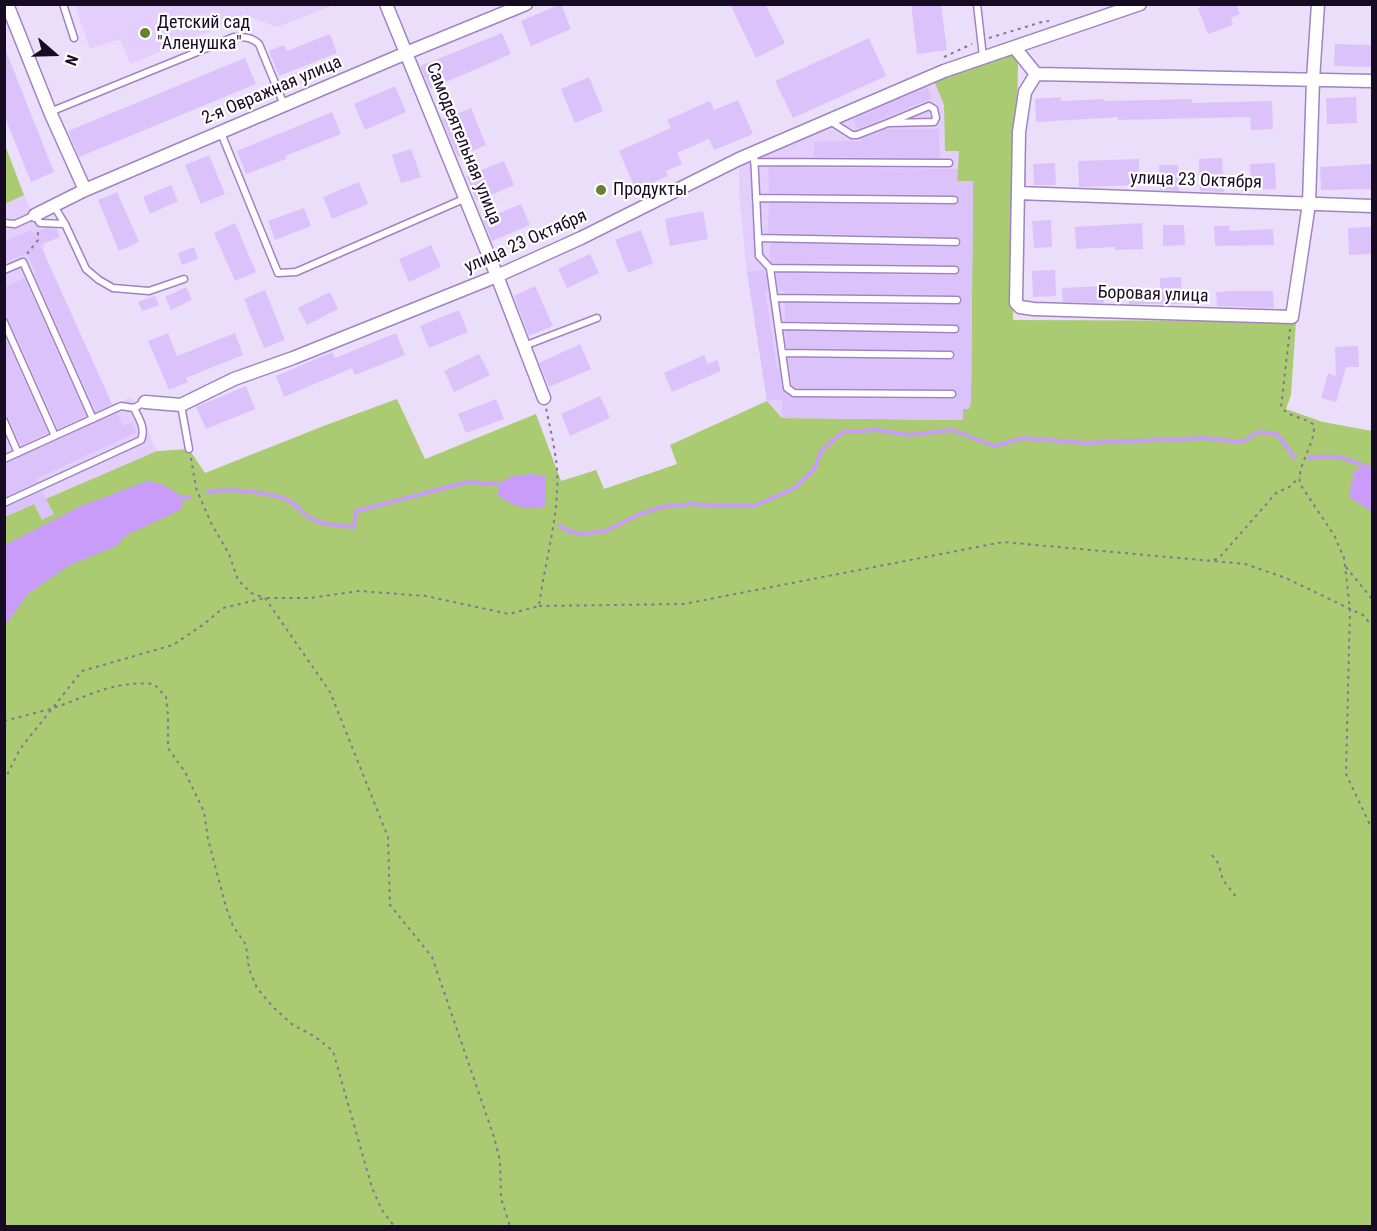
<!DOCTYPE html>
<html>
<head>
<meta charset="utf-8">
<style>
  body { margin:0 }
  #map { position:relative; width:1377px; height:1231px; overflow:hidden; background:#ebdefb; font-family:"Roboto Condensed",sans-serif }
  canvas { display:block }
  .frame { position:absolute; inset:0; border:6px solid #170b23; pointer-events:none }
  .north { position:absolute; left:24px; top:24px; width:60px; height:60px; -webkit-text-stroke:4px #fff; paint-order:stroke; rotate:110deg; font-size:16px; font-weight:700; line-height:24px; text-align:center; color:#170b23 }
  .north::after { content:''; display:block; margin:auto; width:21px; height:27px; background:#170b23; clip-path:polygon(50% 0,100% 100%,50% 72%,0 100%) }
</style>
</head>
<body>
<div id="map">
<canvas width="1377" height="1231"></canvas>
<div class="frame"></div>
<div class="north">N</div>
</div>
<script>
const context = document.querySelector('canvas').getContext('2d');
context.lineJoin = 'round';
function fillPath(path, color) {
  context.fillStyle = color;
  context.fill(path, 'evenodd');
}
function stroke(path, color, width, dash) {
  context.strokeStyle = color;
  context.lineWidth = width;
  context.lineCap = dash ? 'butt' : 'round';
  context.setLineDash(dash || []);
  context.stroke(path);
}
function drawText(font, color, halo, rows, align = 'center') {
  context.font = font + ' "Roboto Condensed",sans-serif';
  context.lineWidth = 4.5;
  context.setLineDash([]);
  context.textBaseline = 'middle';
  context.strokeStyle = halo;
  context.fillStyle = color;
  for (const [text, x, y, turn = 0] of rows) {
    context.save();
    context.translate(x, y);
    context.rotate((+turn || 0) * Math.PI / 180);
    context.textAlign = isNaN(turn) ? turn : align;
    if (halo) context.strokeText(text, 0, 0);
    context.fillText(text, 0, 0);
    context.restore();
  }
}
const built = new Path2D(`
  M75 5V4L334 5 277 27 247 16 130 64 120 39 90 49Z
  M932 76 944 105 945 151H959L957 169 973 181 969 409 963 420 782 418 767 401 747 272 739 196V159Z
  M24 195 41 230 55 224 60 237 46 243 43 250 112 404 132 398 157 451 5 517 4 204Z`);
const green = new Path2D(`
  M1015 48 1018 66 1013 320 1296 321 1291 395 1286 409 1323 422 1372 431V1226H5L4 517 157 451 189 449 205 473 326 425 397 399 425 459 536 414 561 481 596 470 604 489 677 464 670 445 767 401 782 418 963 420V409H969L971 400 973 182 957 181 959 151H945L944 105 932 76Z
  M5 145 24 195 5 204H4Z`);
const water = new Path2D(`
  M1372 465V512L1349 497 1354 470Z
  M531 474 546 476V506C529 512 511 506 498 495L499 484 512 476Z
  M147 481 162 484 185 498 180 510 127 535 116 546 68 566 28 594 5 626V545L81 506Z`);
const stream = new Path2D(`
  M1308 458C1337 454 1346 458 1372 469
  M208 492C228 488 274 492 291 502 297 506 302 513 309 517 322 526 338 525 354 527L356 511 468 482 499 484
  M185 498 190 497
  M560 526 568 531 582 534 605 531 638 515 661 507 692 504 715 506H754L795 488 815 468 821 451 843 432 878 430 909 435 952 430 995 446 1023 438 1086 443 1204 438 1241 442 1259 432 1277 434 1295 458`);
const building = new Path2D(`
  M561 4 571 29 531 46 521 21Z
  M730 4H765L785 43 756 58Z
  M911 4H941L947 50 917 54Z
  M1207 4H1236L1240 14 1231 18 1233 25 1208 34 1198 8Z
  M502 33 511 54 430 89 420 66Z
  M330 34 337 53 279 76 269 51 284 45 287 51Z
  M869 38 886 76 793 118 775 81Z
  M1335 44 1372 45V67L1334 66Z
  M4 46 54 172 31 182 4 115Z
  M245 58 256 84 79 157 68 131Z
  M589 77 603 111 575 123 561 89Z
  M395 86 406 112 365 130 354 104Z
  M927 87 932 98 857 129 853 119Z
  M1061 97V101L1104 99V101L1192 99V103L1272 101 1273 129 1251 130 1250 117 1118 120V117L1036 122 1035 99Z
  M1356 97 1357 123 1327 124 1326 98Z
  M738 100 753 134 714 150 709 139 677 153 682 164 666 171 668 176 636 190 619 151 671 128 667 120 710 101 714 110Z
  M471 108 486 145 458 157 442 120Z
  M332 112 341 134 285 156 286 159 246 174 237 151Z
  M887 129H939L940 158 814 157V142L862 141 861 139Z
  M411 149 421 177 401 183 392 155Z
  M209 155 225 194 201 204 185 165Z
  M1222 158 1224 192 1200 191 1199 159Z
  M1139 159 1140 185 1079 187 1078 161Z
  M504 161 514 185 477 201 466 176Z
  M1055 163 1056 185H1034L1033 164Z
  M1275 163 1276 189 1251 190 1250 164Z
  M1372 164V189L1321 190 1320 167Z
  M1159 165H1178L1179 191 1160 190Z
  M768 167 957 169V181H973L971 400 969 409H963V420L782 418V399L767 401 747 272 765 270 768 291H765L777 369 779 368 782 390 794 398 954 399 957 393 952 389 796 388 792 385 788 358 950 360 954 358 955 354 950 350 787 348 785 331 955 334 959 332 960 328 955 324 785 321V303L957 305 961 303 962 299 957 295 785 293V291H779L776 273 955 275 959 273 960 269 955 265 772 263 770 260V243L956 247 960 245 961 242 956 237 768 233 769 203 954 205 958 203 959 199 954 195 769 193Z
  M359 182 368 204 332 219 323 197Z
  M171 185 178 201 150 214 143 197Z
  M117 192 139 242 119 251 98 200Z
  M521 204 530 225 492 241 483 220Z
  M304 208 311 226 275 240 268 221Z
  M703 211 708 239 670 246 665 219Z
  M1051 220 1052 247 1034 248 1032 221Z
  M235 223 256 272 235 281 214 233Z
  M1142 223 1143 249 1115 250V247L1076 249 1075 227Z
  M1163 225H1184L1185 245 1163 246Z
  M1214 226H1229V231L1273 229 1274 245 1215 246Z
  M1372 227V254L1349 255 1348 228Z
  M45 228 57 229 60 237 40 245 112 404 96 412 34 274 36 273 27 253 4 262V241L31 230 33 233Z
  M641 230 653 263 628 273 615 240Z
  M431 245 441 267 409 282 399 259Z
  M194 247 198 259 182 265 178 253Z
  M590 254 599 273 567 288 558 269Z
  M1055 270 1056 296 1033 297 1032 271Z
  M1181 277 1182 304H1129L1128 290 1160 289V278Z
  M24 278 86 416 58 429 9 320 4 317V287Z
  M535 286 553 326 529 336 514 296Z
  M1103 286 1104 303 1063 302 1062 288Z
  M186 287 192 300 171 310 165 297Z
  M265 290 285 340 264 348 244 299Z
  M1235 291H1273L1274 308 1217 306 1216 292Z
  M330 292 338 309 307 325 298 308Z
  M155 296 159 305 142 311 138 302Z
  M459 310 468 332 429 348 420 326Z
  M168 333 177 356 235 333 243 355 186 378 188 382 169 390 148 341Z
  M396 333 405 355 355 375 352 368 284 397 276 376 332 352 335 358Z
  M4 336 48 433 21 446 9 419 4 416Z
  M580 344 591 369 549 387 539 363Z
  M1358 346 1359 367H1346L1336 402 1321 398 1328 373 1336 376 1335 347Z
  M479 354 490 375 454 392 444 371Z
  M704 355 708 364 717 360 721 371 672 392 664 373Z
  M246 386 255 409 206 429 196 407Z
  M600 396 610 418 570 436 561 414Z
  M496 399 504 419 466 433 458 414Z
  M117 413 123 426 132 422 137 432 36 479 38 482 4 497V464Z
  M42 491 54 514 42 520 34 504 4 517V508Z`);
const path = new Path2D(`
  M989 38 1042 22 1049 21
  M944 57 972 44
  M27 254 38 240V231
  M1290 329 1281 407C1290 418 1304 417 1314 425 1315 446 1297 463 1300 484L1334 535 1344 558 1350 609 1346 774 1372 829
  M191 458 196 488 211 523 229 554 238 580 251 593 265 598 330 692 388 837 390 905 432 957 494 1137 500 1161 501 1198 510 1226
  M1214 560 1220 557 1276 493 1291 486 1299 477
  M1346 567 1372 599
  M539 606 684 604 1003 542 1245 564 1286 578 1350 609 1363 615 1372 626
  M4 721C20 717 35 713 50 709 88 697 113 680 154 684L166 697 168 716V748L185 772 204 812 208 839 226 907 233 926 246 945 249 969 257 988 273 1007 293 1025 314 1036 333 1051 372 1188 382 1210 394 1226
  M4 781 20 749 82 671 173 645 204 624 223 608 265 598H310L359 591 426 596 509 614 539 606C545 560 560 514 557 468 555 448 550 428 546 408
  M1212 855 1218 863 1223 880 1236 897`);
const lane = new Path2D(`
  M63 4 74 38
  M977 4 983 57
  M50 112 234 37C244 37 252 37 259 44L284 105
  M830 121 852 135H857L888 123 934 122 936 118 934 109 929 106 888 123
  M221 133 278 273 296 272 466 198
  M754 153 759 256 770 268 787 388 794 393 952 394
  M754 162 949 163
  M756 198 954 200
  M54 206 65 224 86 269 99 280 113 288 149 291 184 279
  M4 223 15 224 35 215 40 223 65 224
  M758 238 956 242
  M770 268 955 270
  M4 270 23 262 93 419
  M774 298 957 300
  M4 322 55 436
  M778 326 955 329
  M524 346 597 318
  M782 353 950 355
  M181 405 189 449
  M4 421 18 453
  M4 459 121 406 134 408 145 402
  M4 503 141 440C146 428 139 419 134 408`);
const street = new Path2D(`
  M7 4 50 112 85 190
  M386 4 497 276 544 398
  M1015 48 1036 74 1025 92 1019 132 1016 303 1020 307 1034 309 1292 317 1309 204 1313 80 1318 4
  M1036 74 1372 81
  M1018 193 1372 206
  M35 215 85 190 411 51 526 4
  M145 402 181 405 234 379 293 358 497 276 581 238 739 159 944 71 1140 4`);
const markers = [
  [145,33,6,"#668034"],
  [601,190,6,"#668034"]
];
const poiNames = [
  ["Детский сад",157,23],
  ["\"Аленушка\"",157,44],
  ["Продукты",613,190]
];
const streetNames = [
  ["2-я Овражная улица",272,91,-23],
  ["Самодеятельная улица",463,144,68],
  ["улица 23 Октября",1196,181,2],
  ["улица 23 Октября",526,242,-24],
  ["Боровая улица",1153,295,2]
];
fillPath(built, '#e3cefc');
fillPath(green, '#abcb73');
fillPath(water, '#c89cf8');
stroke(stream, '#c89cf8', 4);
fillPath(building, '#dcc2fa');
stroke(lane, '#a182c3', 9);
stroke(street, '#a182c3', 15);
stroke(path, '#837791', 2, [3, 4.5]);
stroke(lane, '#fff', 6);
stroke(street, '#fff', 12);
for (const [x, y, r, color] of markers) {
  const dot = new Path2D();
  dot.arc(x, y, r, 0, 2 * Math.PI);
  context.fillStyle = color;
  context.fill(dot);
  stroke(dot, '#fff', 2);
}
drawText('18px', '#170b23', '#fff', poiNames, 'left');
drawText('18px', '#170b23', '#fff', streetNames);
</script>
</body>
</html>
